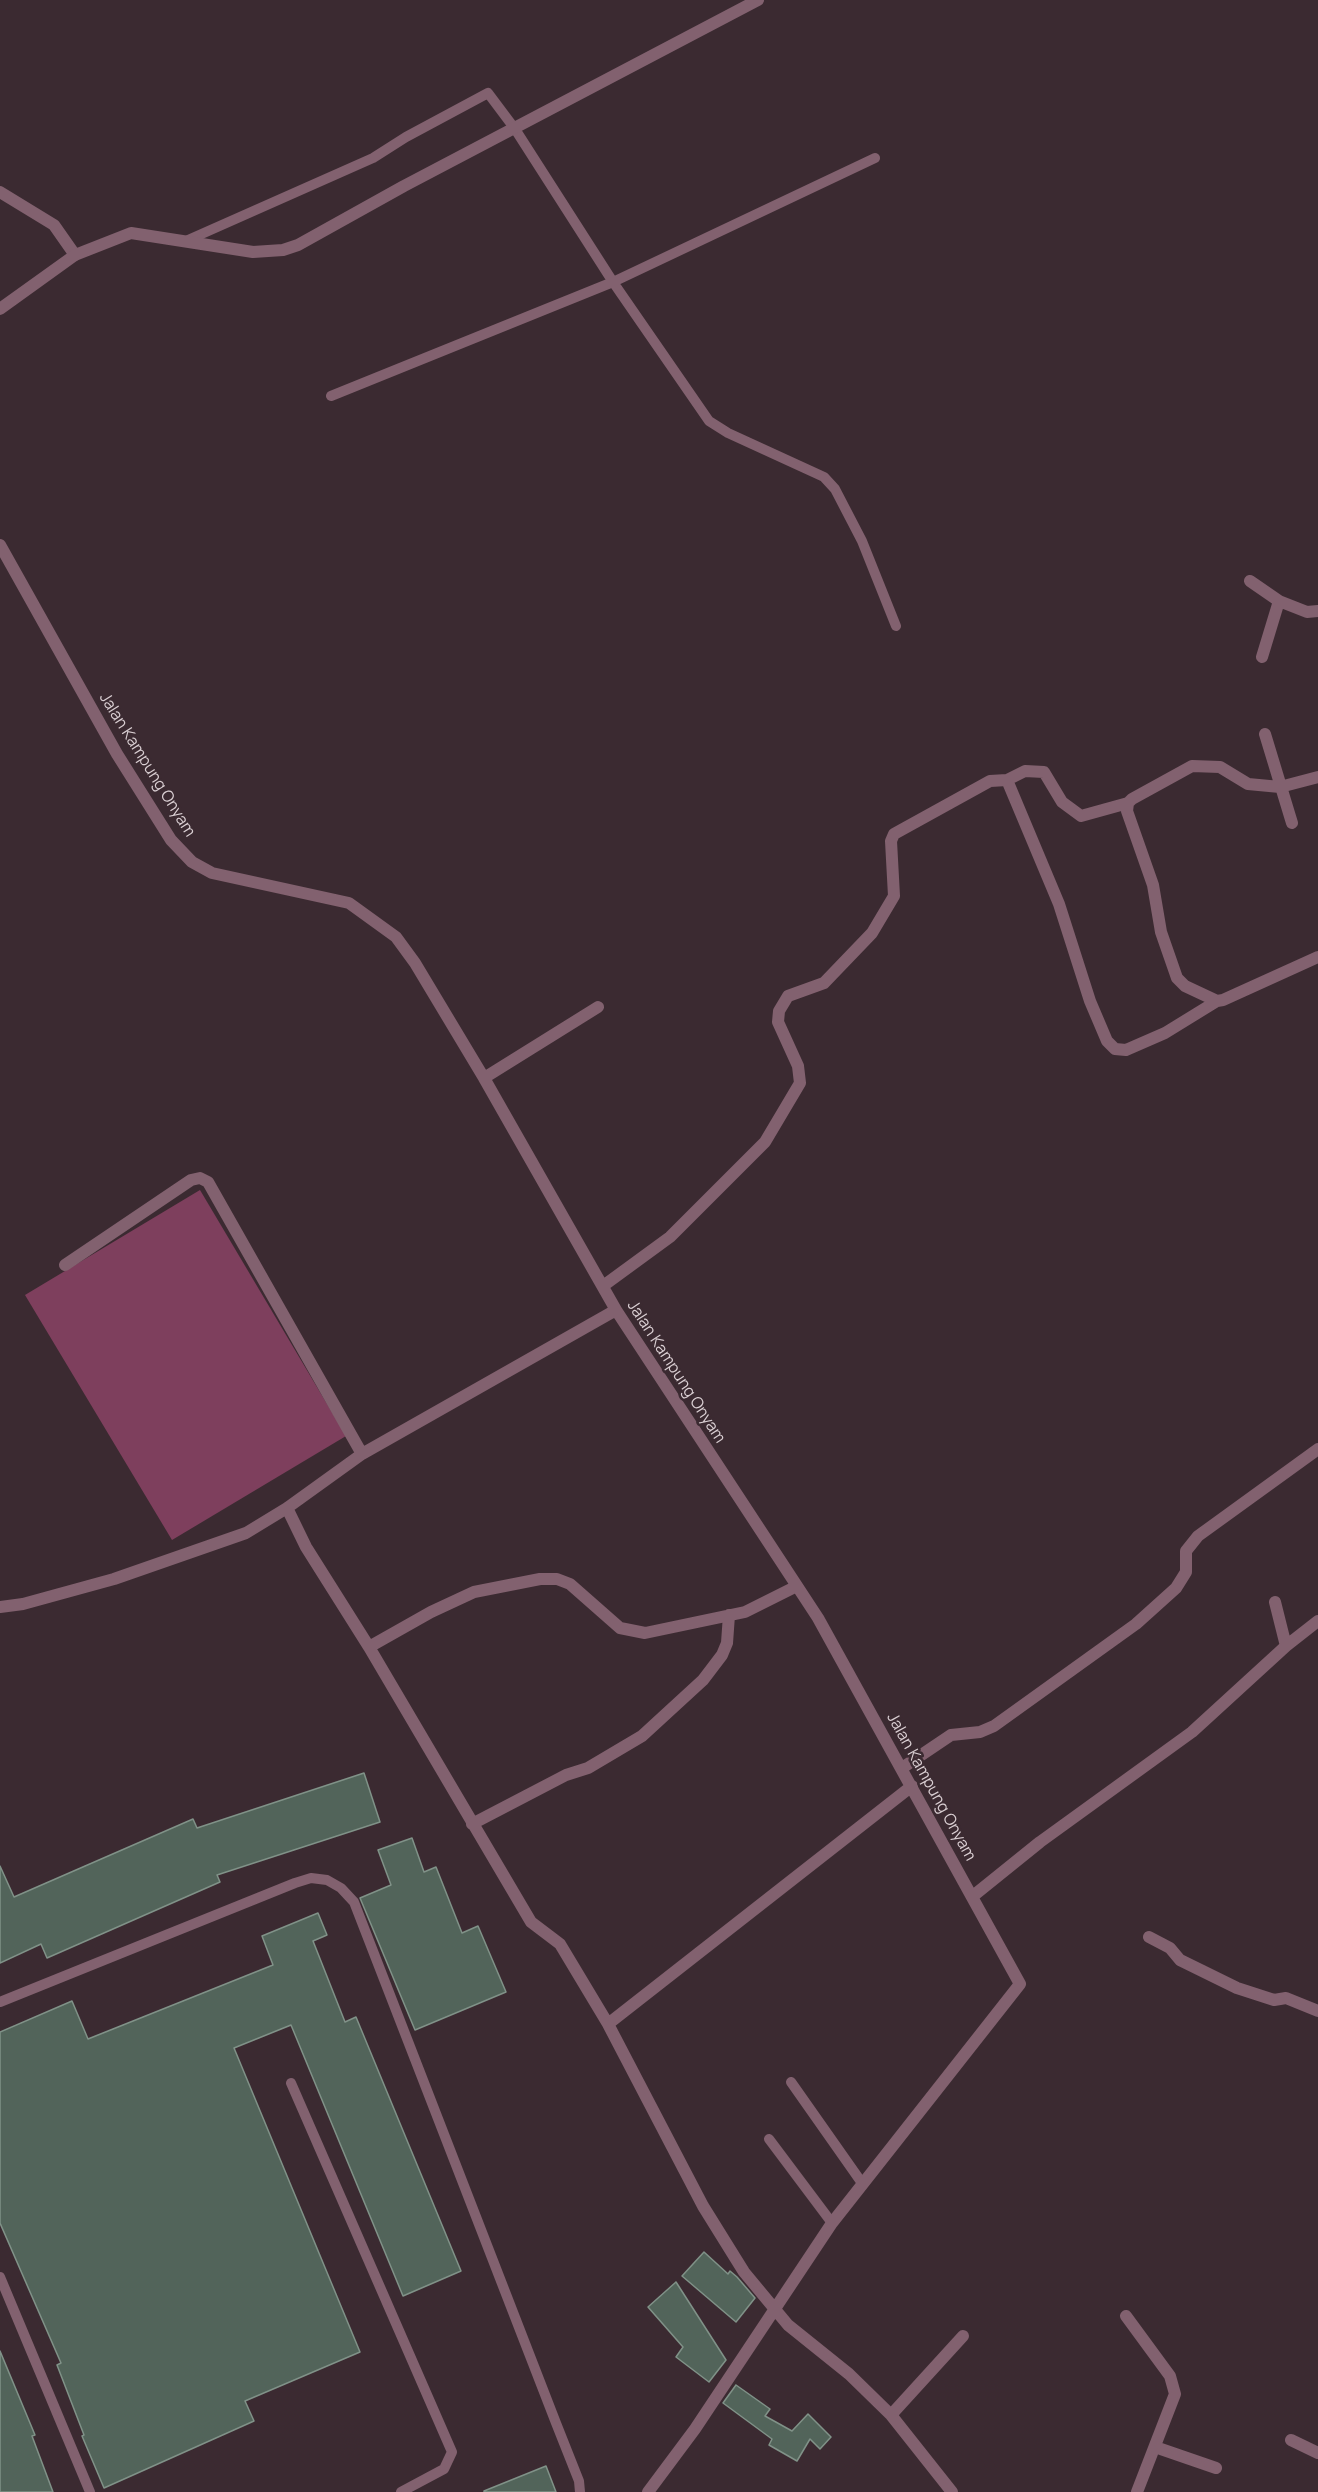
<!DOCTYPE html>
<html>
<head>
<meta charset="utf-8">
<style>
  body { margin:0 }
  canvas { display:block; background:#3b2a31 }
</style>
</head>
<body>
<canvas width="1318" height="2492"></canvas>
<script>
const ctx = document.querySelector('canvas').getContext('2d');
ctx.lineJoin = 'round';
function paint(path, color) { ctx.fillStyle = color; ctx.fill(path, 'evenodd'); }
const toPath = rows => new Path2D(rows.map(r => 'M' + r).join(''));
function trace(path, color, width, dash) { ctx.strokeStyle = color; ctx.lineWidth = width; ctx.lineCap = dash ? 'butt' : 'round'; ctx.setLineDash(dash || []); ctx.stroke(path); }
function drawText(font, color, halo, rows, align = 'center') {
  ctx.font = font + ' Manrope,sans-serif'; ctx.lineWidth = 5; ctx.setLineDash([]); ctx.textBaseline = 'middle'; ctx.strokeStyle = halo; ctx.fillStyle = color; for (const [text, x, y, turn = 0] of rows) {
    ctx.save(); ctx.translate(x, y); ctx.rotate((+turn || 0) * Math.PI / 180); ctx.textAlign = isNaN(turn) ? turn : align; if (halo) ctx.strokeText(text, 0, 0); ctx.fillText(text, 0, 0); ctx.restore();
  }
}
paint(toPath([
  [200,1190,346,1436,172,1540,25,1295]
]), '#7e3f5d');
const building = toPath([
  [364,1773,380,1822,217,1875,220,1882,47,1958,41,1944,0,1963,0,1866,14,1897,193,1819,197,1828,364,1773],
  [412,1838,424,1872,436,1867,462,1933,478,1926,506,1992,415,2030,360,1898,391,1885,378,1850,412,1838],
  [318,1913,327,1935,313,1941,345,2022,356,2017,461,2271,403,2296,291,2025,234,2048,360,2352,245,2401,254,2421,104,2488,82,2436,84,2435,57,2365,61,2363,0,2223,0,2032,72,2001,88,2039,273,1965,262,1936,318,1913],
  [704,2252,728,2274,730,2271,737,2277,755,2298,736,2322,682,2276,704,2252],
  [676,2282,726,2360,709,2382,676,2357,683,2347,648,2307,676,2282],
  [0,2351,35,2435,32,2436,53,2492,0,2492,0,2351],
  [736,2385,770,2409,765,2416,792,2431,808,2414,831,2437,820,2449,810,2439,797,2461,769,2445,772,2439,723,2403,736,2385],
  [546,2466,556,2492,484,2492,484,2491,546,2466]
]);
paint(building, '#52645a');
trace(building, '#809288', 1.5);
trace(toPath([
  [188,240,373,158,406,137,488,93,515,129,613,282,709,421,728,433,824,477,835,489,862,541,896,626],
  [331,396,613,282,875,158],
  [0,2002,295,1883,311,1878,327,1880,341,1888,354,1902,556,2423,579,2481,580,2492],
  [791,2082,862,2183],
  [291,2083,452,2452,444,2469,401,2492],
  [769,2139,832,2223],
  [0,2277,90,2492]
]), '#82616f', 10);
trace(toPath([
  [0,192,54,225,75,255],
  [0,545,117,754,171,840,192,862,212,873,349,903,396,937,415,963,484,1078,616,1310,818,1618,1020,1984,832,2223,695,2429,648,2492],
  [1250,581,1279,601,1307,612,1318,611],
  [1262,657,1279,601],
  [1265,734,1292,823],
  [1318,777,1280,787,1248,784,1220,767,1192,766,1132,799,1128,803,1127,811,1153,885,1161,932,1177,978,1185,986,1217,1001,1223,1000,1318,957],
  [1007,780,1025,771,1044,772,1062,802,1081,816,1128,803],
  [484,1078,598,1007],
  [65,1265,191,1180,200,1178,208,1182,362,1454],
  [603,1286,670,1237,765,1142,800,1083,798,1066,778,1022,779,1011,788,996,824,983,872,933,894,896,891,841,894,834,990,781,1007,780,1059,904,1090,1001,1107,1041,1115,1049,1126,1050,1165,1033,1217,1001],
  [287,1508,306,1547,369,1647,431,1612,474,1592,540,1579,557,1579,570,1584,620,1628,645,1633,745,1612,797,1586],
  [1275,1602,1286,1646],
  [0,1607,23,1604,114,1579,246,1533,287,1508,362,1454,616,1310],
  [369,1647,531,1922,560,1944,608,2024,703,2206,744,2272,788,2325,849,2374,891,2415,952,2492],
  [902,1768,951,1735,980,1732,994,1726,1136,1624,1176,1588,1186,1572,1186,1551,1198,1536,1318,1449],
  [472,1824,566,1775,588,1768,642,1736,703,1680,722,1655,727,1643,729,1615],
  [973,1896,1040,1842,1192,1732,1286,1646,1318,1621],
  [1149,1937,1170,1948,1180,1960,1237,1988,1274,2000,1286,1998,1318,2011],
  [608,2024,912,1786],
  [1126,2316,1170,2376,1175,2394,1137,2492],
  [891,2415,963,2336],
  [1291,2440,1318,2453],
  [1155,2447,1216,2468]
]), '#82616f', 12);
trace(toPath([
  [0,309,75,255,131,233,253,252,283,250,298,245,404,186,758,0]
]), '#82616f', 12);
drawText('16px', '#dacfd3', '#3b2a31', [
  ["Jalan Kampung Onyam",147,765,58],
  ["Jalan Kampung Onyam",676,1372,57],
  ["Jalan Kampung Onyam",931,1787,61]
]);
</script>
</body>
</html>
